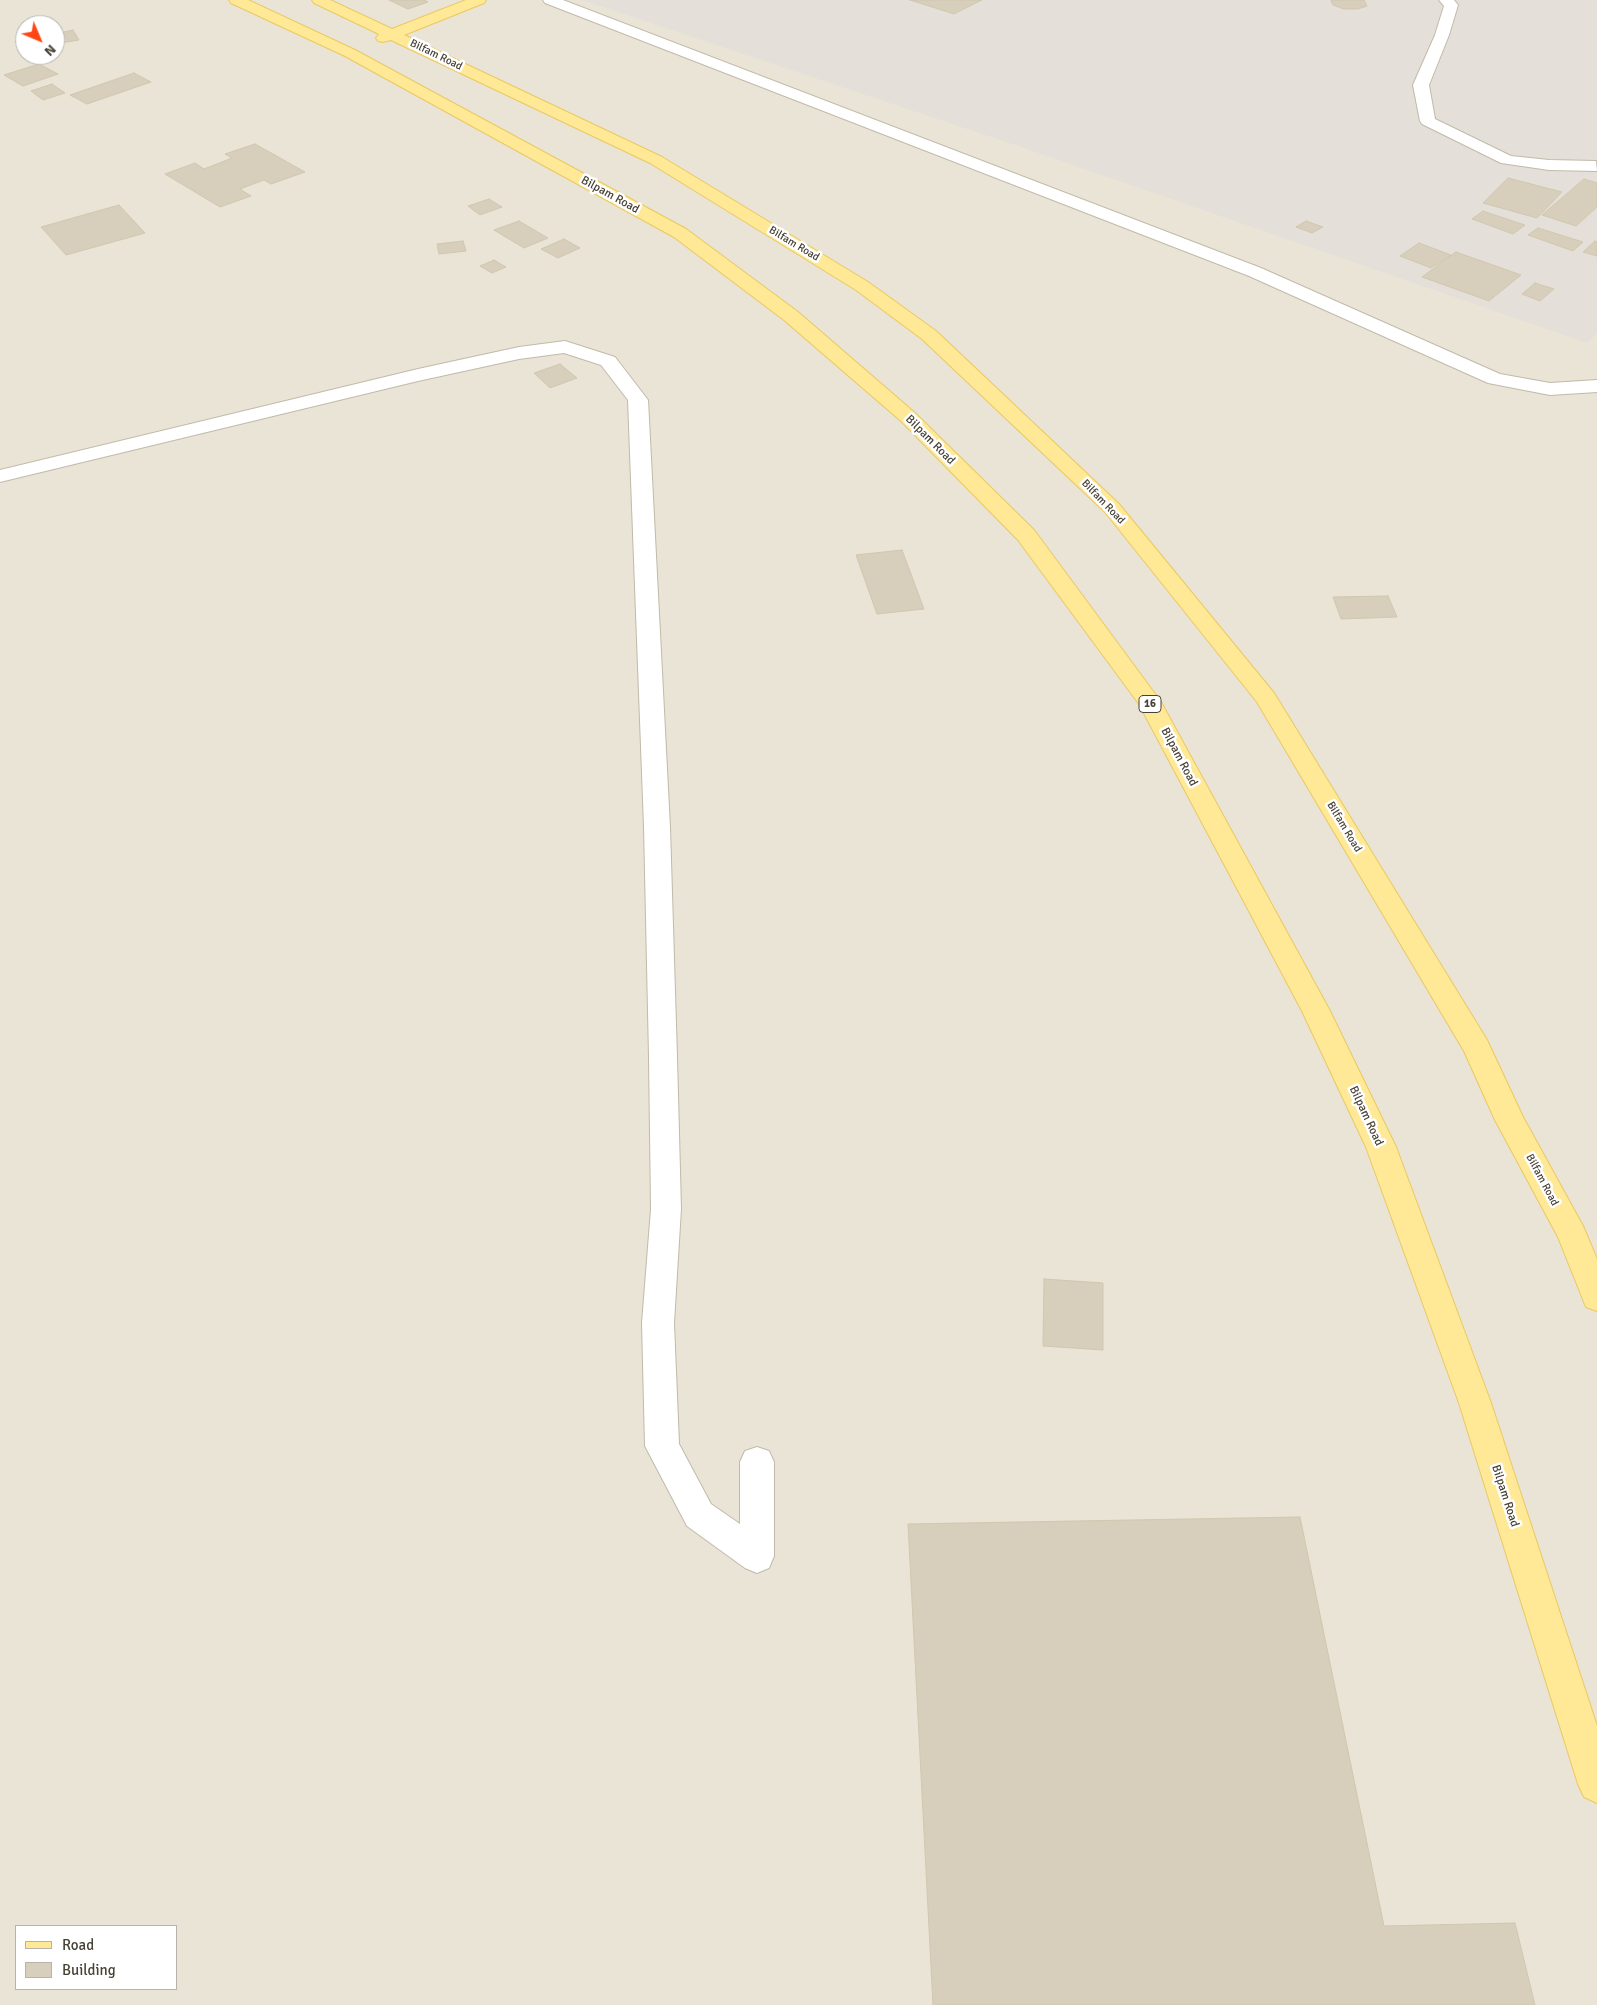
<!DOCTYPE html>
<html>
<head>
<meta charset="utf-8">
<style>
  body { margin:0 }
  #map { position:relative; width:1597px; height:2005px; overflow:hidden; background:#f5f1e8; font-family:Signika,sans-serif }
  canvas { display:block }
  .legend { position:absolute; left:15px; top:1925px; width:162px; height:65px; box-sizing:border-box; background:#fff; border:1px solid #b6b3af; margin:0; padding:6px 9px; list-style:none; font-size:15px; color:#484236 }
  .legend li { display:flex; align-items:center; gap:10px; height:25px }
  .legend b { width:25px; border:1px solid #b6b3af }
  .north { position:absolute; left:15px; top:15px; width:50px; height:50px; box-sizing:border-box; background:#fff; border:1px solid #b6b3af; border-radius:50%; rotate:135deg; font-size:14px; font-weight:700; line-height:20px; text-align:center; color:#484236 }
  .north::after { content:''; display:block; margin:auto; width:18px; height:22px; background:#ff4614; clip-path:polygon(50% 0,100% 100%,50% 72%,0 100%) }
</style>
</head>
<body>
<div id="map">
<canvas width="1597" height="2005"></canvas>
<ul class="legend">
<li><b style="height:6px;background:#ffe896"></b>Road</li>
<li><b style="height:14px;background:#d7cebc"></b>Building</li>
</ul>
<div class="north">N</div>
</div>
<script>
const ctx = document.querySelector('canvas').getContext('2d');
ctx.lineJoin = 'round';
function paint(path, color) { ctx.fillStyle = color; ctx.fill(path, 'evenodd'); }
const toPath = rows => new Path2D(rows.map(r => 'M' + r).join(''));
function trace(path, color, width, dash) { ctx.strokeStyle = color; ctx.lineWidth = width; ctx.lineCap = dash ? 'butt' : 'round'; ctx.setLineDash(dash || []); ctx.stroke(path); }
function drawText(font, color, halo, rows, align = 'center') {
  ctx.font = font + ' Signika,sans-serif'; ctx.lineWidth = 5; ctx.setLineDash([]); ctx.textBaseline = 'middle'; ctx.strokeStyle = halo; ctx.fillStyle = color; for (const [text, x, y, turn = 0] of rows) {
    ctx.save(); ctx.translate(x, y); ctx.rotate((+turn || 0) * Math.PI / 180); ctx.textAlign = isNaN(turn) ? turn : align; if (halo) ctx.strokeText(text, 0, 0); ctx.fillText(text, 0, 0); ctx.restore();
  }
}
paint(toPath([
  [0,0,1597,0,1597,2005,0,2005],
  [25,25,55,25,55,55,25,55],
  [16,1926,176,1926,176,1989,16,1989]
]), '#e9e4d5');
paint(toPath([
  [582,0,1597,0,1597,333,1587,343,1018,146]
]), '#e4e0d9');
const building = toPath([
  [389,0,424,0,428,2,408,9,389,0],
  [910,0,982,0,954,14,910,0],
  [1331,0,1364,0,1367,6,1358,9,1344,9,1333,5,1331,0],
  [73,30,79,40,55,44,55,34,73,30],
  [25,39,25,50,21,50,15,41,25,39],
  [39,64,58,74,23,86,4,75,39,64],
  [134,73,151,82,87,104,70,95,134,73],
  [52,84,65,93,43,100,31,91,52,84],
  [255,144,305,172,271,184,264,180,240,189,251,196,220,207,165,174,195,163,204,169,232,158,225,154,255,144],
  [1508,178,1562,192,1537,218,1483,203,1508,178],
  [1584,179,1597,183,1597,207,1576,226,1542,215,1584,179],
  [489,199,502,207,480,215,468,206,489,199],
  [119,205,145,233,66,255,41,227,119,205],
  [1483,211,1525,225,1513,234,1472,219,1483,211],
  [519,221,548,238,524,248,494,230,519,221],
  [1306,221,1323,227,1312,233,1296,227,1306,221],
  [1538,228,1583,242,1573,251,1528,235,1538,228],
  [564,239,580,248,558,258,541,249,564,239],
  [463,241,466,251,439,254,437,244,463,241],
  [1595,241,1597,242,1597,256,1583,252,1595,241],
  [1419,243,1451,255,1431,268,1400,256,1419,243],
  [1456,252,1521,275,1489,301,1422,277,1456,252],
  [494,260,506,267,492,273,480,266,494,260],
  [1535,283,1554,289,1540,301,1522,294,1535,283],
  [560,364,577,378,550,388,534,373,560,364],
  [902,550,924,609,877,614,856,555,902,550],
  [1388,596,1397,617,1341,619,1333,597,1388,596],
  [1044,1279,1103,1283,1103,1350,1043,1346,1044,1279],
  [1300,1517,1384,1926,1515,1923,1535,2005,933,2005,908,1524,1300,1517]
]);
paint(building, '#d7cebc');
trace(building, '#d2c7af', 1);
const minor = toPath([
  [543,0,563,0,1261,268,1500,374,1550,383,1597,380,1597,392,1550,395,1488,383,1249,276,545,3,543,0],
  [1439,0,1454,0,1458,5,1449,35,1429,85,1435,119,1511,156,1549,160,1596,161,1597,171,1549,170,1501,163,1422,124,1420,121,1413,85,1435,35,1444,6,1439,0],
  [565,341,615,357,648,400,670,827,677,1057,681,1209,674,1323,679,1444,711,1504,740,1524,740,1462,745,1451,757,1447,769,1451,774,1462,774,1556,769,1568,757,1573,745,1568,687,1526,645,1446,642,1323,651,1209,649,1057,644,827,628,400,601,365,564,353,519,359,418,381,0,482,0,470,418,369,519,347,565,341]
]);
const major = toPath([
  [229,0,248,0,355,50,686,229,798,312,915,413,1034,530,1161,702,1330,1011,1396,1147,1491,1403,1597,1726,1597,1803,1584,1797,1578,1784,1459,1403,1366,1147,1302,1011,1139,704,1018,540,901,421,784,320,674,237,345,56,231,3,229,0],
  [312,0,330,0,392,29,466,0,486,0,484,3,404,35,662,157,868,282,936,331,1119,504,1274,693,1487,1040,1523,1117,1583,1226,1597,1259,1597,1311,1586,1307,1558,1237,1495,1120,1464,1051,1257,702,1105,512,922,339,856,290,650,163,391,40,383,42,378,41,376,38,379,34,314,3,312,0]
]);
trace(minor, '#c1baa9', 2);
trace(major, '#eac960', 2);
paint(minor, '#fff');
paint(major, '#ffe896');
drawText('11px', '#484236', '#fff', [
  ["Bilfam Road",436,55,26],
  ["Bilfam Road",794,244,31],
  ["Bilfam Road",1103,502,46],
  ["Bilfam Road",1344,827,59],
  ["Bilfam Road",1542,1180,62]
]);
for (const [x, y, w] of [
  [1150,704,22]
]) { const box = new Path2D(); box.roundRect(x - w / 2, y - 8.5, w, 17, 4); ctx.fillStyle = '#fff'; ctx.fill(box); trace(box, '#484236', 1); }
drawText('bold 11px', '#484236', null, [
  ["16",1150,704]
]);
drawText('12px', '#484236', '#fff', [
  ["Bilpam Road",610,195,29],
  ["Bilpam Road",930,440,45],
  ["Bilpam Road",1179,757,62],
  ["Bilpam Road",1366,1116,65],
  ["Bilpam Road",1505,1496,72]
]);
</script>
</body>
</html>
